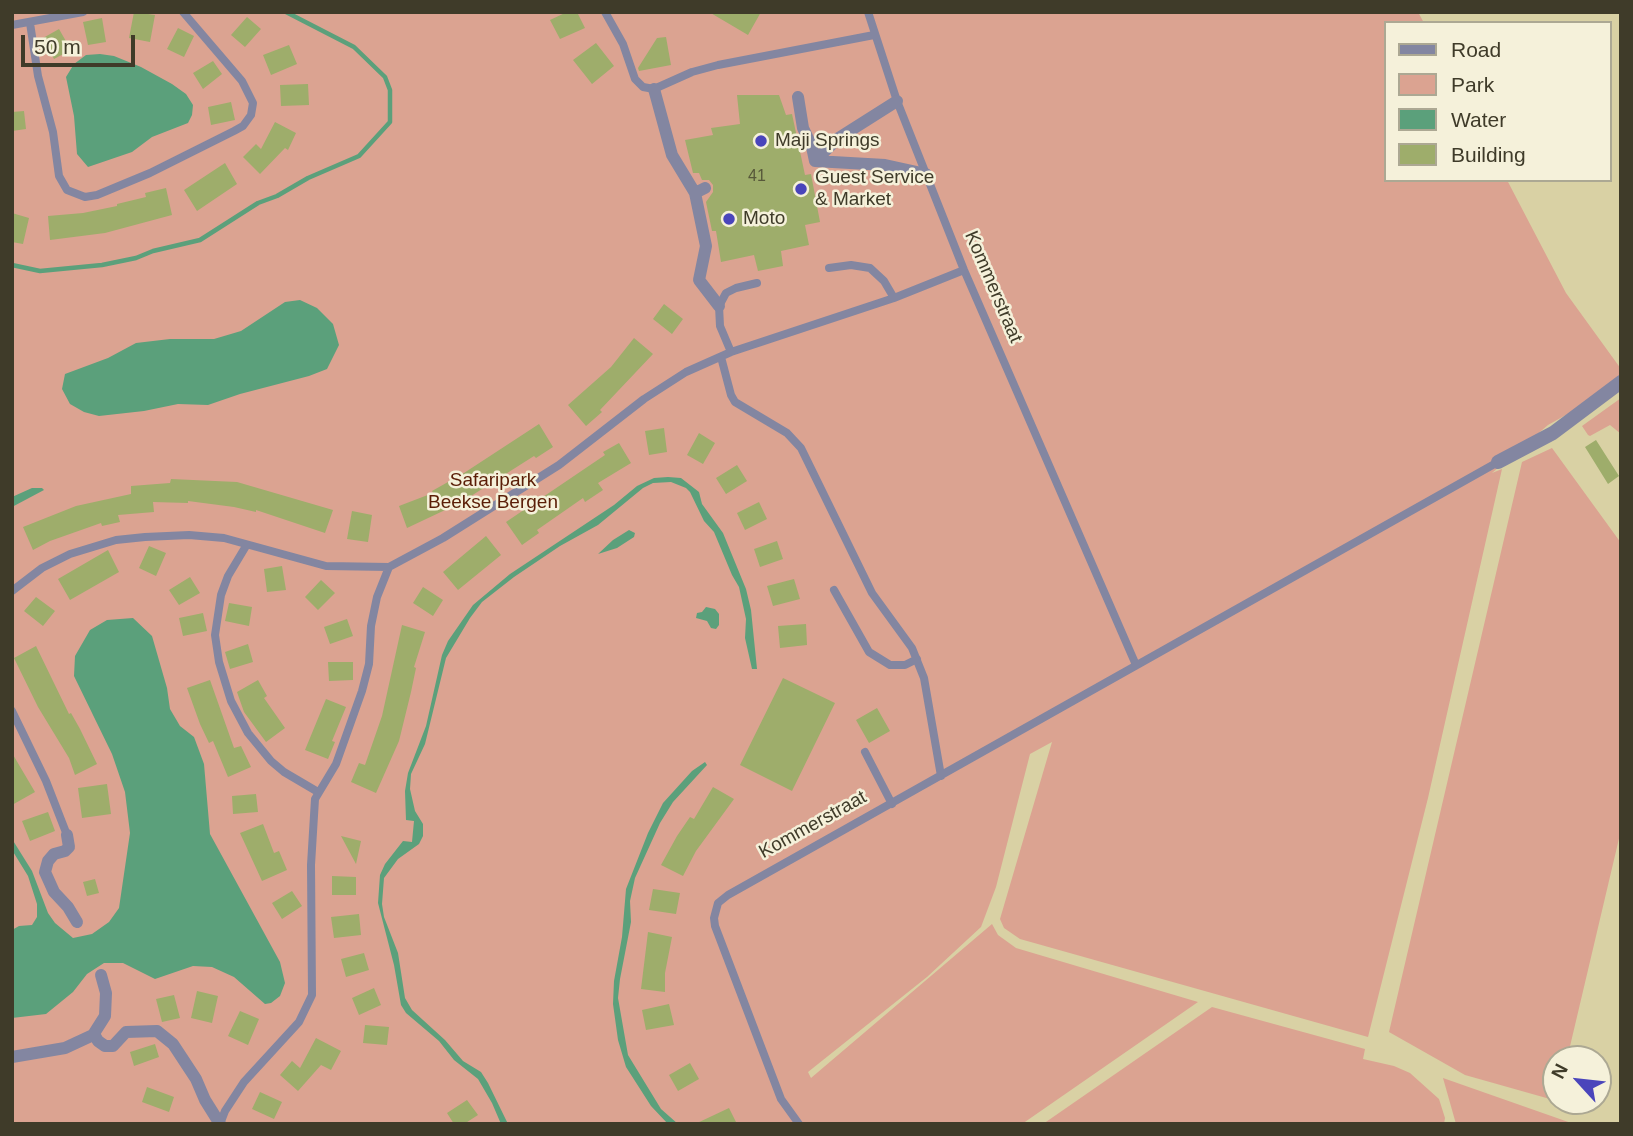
<!DOCTYPE html>
<html>
<head>
<meta charset="utf-8">
<style>
  body { margin:0 }
  #map { position:relative; width:1633px; height:1136px; overflow:hidden; background:#d9d1a4; font-family:Arial,sans-serif }
  canvas { display:block }
  .frame { position:absolute; inset:0; border:14px solid #3f3b29; pointer-events:none }
  .legend { position:absolute; left:1384px; top:21px; width:228px; height:161px; box-sizing:border-box; background:#f5f1da; border:2px solid #aca893; margin:0; padding:9px 12px; list-style:none; font-size:21px; color:#3f3b29 }
  .legend li { display:flex; align-items:center; gap:14px; height:35px }
  .legend b { width:35px; border:2px solid #aca893 }
  .north { position:absolute; left:1542px; top:1045px; width:70px; height:70px; box-sizing:border-box; background:#f5f1da; border:2px solid #aca893; border-radius:50%; rotate:297deg; font-size:19px; font-weight:700; line-height:28px; text-align:center; color:#3f3b29 }
  .north::after { content:''; display:block; margin:auto; width:24px; height:32px; background:#4a45bb; clip-path:polygon(50% 0,100% 100%,50% 72%,0 100%) }
  .scale { position:absolute; left:21px; top:35px; width:114px; height:32px; box-sizing:border-box; border:4px solid #3f3b29; border-top:0; padding-left:9px; font-size:21px; line-height:24px; white-space:nowrap; color:#3f3b29; -webkit-text-stroke:5px #f5f1da; paint-order:stroke }
</style>
</head>
<body>
<div id="map">
<canvas width="1633" height="1136"></canvas>
<div class="frame"></div>
<ul class="legend">
<li><b style="height:9px;background:#8386a1"></b>Road</li>
<li><b style="height:19px;background:#dba391"></b>Park</li>
<li><b style="height:19px;background:#5ba07b"></b>Water</li>
<li><b style="height:19px;background:#9ead6b"></b>Building</li>
</ul>
<div class="north">N</div>
<div class="scale">50 m</div>
</div>
<script>
const ctx = document.querySelector('canvas').getContext('2d');
ctx.lineJoin = 'round';
function paint(path, color) { ctx.fillStyle = color; ctx.fill(path, 'evenodd'); }
const toPath = rows => new Path2D(rows.map(r => 'M' + r).join(''));
function trace(path, color, width, dash) { ctx.strokeStyle = color; ctx.lineWidth = width; ctx.lineCap = dash ? 'butt' : 'round'; ctx.setLineDash(dash || []); ctx.stroke(path); }
function drawText(font, color, halo, rows, align = 'center') {
  ctx.font = font + ' Arial,sans-serif'; ctx.lineWidth = 5; ctx.setLineDash([]); ctx.textBaseline = 'middle'; ctx.strokeStyle = halo; ctx.fillStyle = color; for (const [text, x, y, turn = 0] of rows) {
    ctx.save(); ctx.translate(x, y); ctx.rotate((+turn || 0) * Math.PI / 180); ctx.textAlign = isNaN(turn) ? turn : align; if (halo) ctx.strokeText(text, 0, 0); ctx.fillText(text, 0, 0); ctx.restore();
  }
}
paint(toPath([
  [12,12,1418,12,1424,23,1386,23,1386,180,1507,180,1566,293,1621,369,1621,375,1573,411,1548,425,1492,473,1502,469,1428,798,1368,1037,1020,939,1004,928,1000,919,1052,742,1030,754,996,887,981,927,927,977,808,1072,811,1078,992,924,998,935,1016,948,1198,1002,1022,1124,12,1124],
  [1621,398,1621,434,1610,425,1590,436,1588,435,1582,426],
  [1552,448,1621,543,1621,830,1567,1059,1556,1059,1557,1101,1465,1075,1389,1032,1522,462],
  [1212,1007,1365,1049,1363,1059,1394,1066,1410,1073,1439,1099,1445,1118,1444,1124,1043,1124],
  [1443,1078,1574,1124,1456,1124]
]), '#dba391');
paint(toPath([
  [100,54,114,56,141,67,172,84,186,94,193,105,192,115,188,123,152,137,132,152,88,167,77,154,74,116,66,77,74,64,86,55],
  [300,300,317,308,333,324,339,345,327,369,309,376,240,394,208,405,178,404,144,411,99,416,84,412,70,404,62,389,65,374,108,358,136,343,170,339,214,339,241,331,285,302],
  [668,477,681,478,699,492,702,504,723,533,746,589,751,610,757,669,752,669,745,638,746,619,739,587,732,575,714,532,704,521,690,492,686,488,671,482,653,483,643,488,598,525,560,546,514,577,482,602,470,618,446,658,425,744,411,774,410,789,415,811,423,824,423,836,419,844,398,859,384,878,382,904,384,917,398,953,405,998,412,1010,445,1040,463,1061,481,1072,488,1083,508,1124,501,1124,492,1103,478,1079,454,1060,439,1041,406,1013,401,1005,394,965,378,903,380,875,385,864,403,841,412,842,414,821,406,820,405,791,408,773,426,726,442,655,448,641,473,605,510,574,614,505,637,486,654,478],
  [32,488,42,488,44,490,12,507,12,497],
  [629,530,635,533,634,537,617,548,598,554,613,540],
  [706,607,715,609,719,614,719,625,716,629,711,628,707,621,696,618,697,613,702,612],
  [133,618,152,636,167,688,170,709,180,726,194,737,204,764,210,834,280,962,285,983,280,996,271,1003,265,1004,234,977,212,967,193,966,155,979,123,963,104,963,87,974,73,992,46,1014,12,1018,12,930,19,926,32,925,37,917,37,904,28,876,12,850,12,839,32,871,48,913,55,923,73,938,92,934,109,922,119,908,130,833,125,792,112,754,74,676,75,656,90,630,107,620],
  [705,762,707,765,673,802,660,823,635,878,630,901,631,922,620,979,618,998,628,1055,661,1109,678,1124,668,1124,651,1106,626,1067,618,1040,613,1004,614,981,622,937,626,889,648,833,663,803,692,771]
]), '#5ba07b');
trace(toPath([
  [12,265,40,271,102,265,136,258,153,251,200,240,258,203,277,196,308,178,359,156,390,122,390,90,385,77,354,47,286,12]
]), '#5ba07b', 4.5);
paint(toPath([
  [134,12,155,15,150,42,129,38],
  [567,12,577,12,585,28,560,39,550,20],
  [709,12,761,12,748,35],
  [247,17,261,29,245,47,231,35],
  [102,18,106,42,88,45,83,22],
  [178,28,194,36,184,57,167,49],
  [59,29,71,50,54,59,43,38],
  [666,37,671,65,639,71,638,68,657,38],
  [596,43,614,66,592,84,573,60],
  [289,45,297,64,271,75,263,55],
  [213,61,222,74,203,89,193,73],
  [308,84,309,105,281,106,280,85],
  [737,95,779,95,786,115,792,114,805,175,811,174,820,222,805,225,809,245,781,251,783,266,758,271,754,255,721,262,716,231,712,231,706,202,713,192,713,185,709,180,702,180,699,173,693,173,685,140,713,135,711,128,740,124],
  [231,102,235,120,211,125,208,107],
  [24,111,26,129,12,131,12,112],
  [275,122,296,133,288,150,285,148,260,174,243,157,256,144,261,149],
  [225,163,237,184,197,211,184,190],
  [166,188,172,215,105,233,50,240,48,216,83,213,117,206,117,204,146,197,145,193],
  [12,213,29,218,23,244,12,242],
  [664,304,683,319,672,334,653,319],
  [634,338,653,354,600,410,602,412,586,426,568,405,611,367],
  [539,424,553,447,536,458,534,456,460,503,407,528,399,506,433,493,432,491,464,473],
  [664,428,667,452,649,455,645,431],
  [699,433,715,443,703,464,687,455],
  [1596,440,1619,476,1608,484,1585,447],
  [619,443,631,463,598,483,603,490,585,502,583,498,537,530,539,533,522,545,506,522,605,455,603,452],
  [737,465,747,481,726,494,716,478],
  [171,479,237,482,333,510,325,533,256,510,256,512,234,507,188,501,188,503,153,502,154,512,118,515,120,522,102,526,101,523,50,541,33,550,23,527,76,506,131,494,131,486,170,483],
  [759,502,767,519,745,530,737,513],
  [352,511,372,515,368,542,347,539],
  [486,536,501,555,458,590,443,572],
  [777,541,783,559,760,567,754,549],
  [149,546,166,553,156,576,139,568],
  [108,550,119,572,70,600,58,579],
  [282,566,286,590,267,592,264,569],
  [190,577,200,593,179,605,169,590],
  [794,579,800,599,773,606,767,586],
  [321,580,335,593,318,610,305,597],
  [423,587,443,600,433,616,413,603],
  [36,597,55,611,43,626,24,611],
  [229,603,252,607,249,626,225,621],
  [203,613,207,631,183,636,179,618],
  [347,619,353,636,330,644,324,627],
  [806,624,807,645,780,648,778,626],
  [402,625,425,632,414,667,416,668,411,692,399,741,376,793,351,782,359,763,365,765,382,716],
  [248,644,253,662,230,669,225,652],
  [36,646,69,714,71,713,80,729,97,764,75,775,69,758,38,707,14,658],
  [328,662,353,662,353,680,329,681],
  [783,678,835,703,792,791,740,765],
  [210,680,234,748,241,746,251,767,228,777,213,741,209,743,200,724,187,688],
  [258,680,267,696,264,698,285,728,266,742,244,712,237,692],
  [326,699,346,707,332,741,335,742,328,759,305,750],
  [877,708,890,731,869,743,856,720],
  [12,753,35,792,12,805],
  [107,784,111,814,82,818,78,788],
  [713,787,734,799,696,851,683,876,661,865,677,836,690,817,694,819],
  [256,794,258,812,233,814,232,796],
  [48,812,55,831,30,841,22,821],
  [263,824,274,853,279,851,287,870,262,881,240,833],
  [341,836,361,841,356,864],
  [332,876,356,877,356,895,332,895],
  [95,879,99,893,87,896,83,882],
  [653,889,680,893,676,914,649,910],
  [292,891,302,906,282,919,272,903],
  [359,914,361,935,334,938,331,917],
  [648,932,672,937,665,973,665,992,641,989],
  [364,953,369,970,346,977,341,959],
  [374,988,381,1005,359,1015,352,998],
  [197,991,218,996,212,1023,191,1018],
  [174,995,180,1018,162,1022,156,999],
  [669,1004,674,1025,646,1030,642,1010],
  [240,1011,259,1019,248,1045,228,1036],
  [365,1025,389,1027,387,1045,363,1043],
  [316,1038,341,1051,331,1070,321,1065,298,1091,280,1075,292,1061,300,1068],
  [155,1044,159,1057,134,1066,130,1052],
  [690,1063,699,1079,678,1091,669,1075],
  [147,1087,174,1097,169,1112,142,1102],
  [260,1092,282,1102,274,1119,252,1109],
  [467,1100,478,1115,464,1124,454,1124,447,1113],
  [729,1108,737,1124,695,1124]
]), '#9ead6b');
trace(toPath([
  [605,12,623,44,635,79,643,87,654,89,692,72,718,65,874,35],
  [868,12,897,101,964,270,1136,665],
  [30,23,38,76,53,132,59,176,67,190,85,197,97,195,150,173,234,131,243,126,251,115,253,103,242,81,183,12],
  [12,25,83,12],
  [829,268,851,265,870,268,884,281,894,298],
  [731,352,720,326,719,306,726,293,736,288,757,283],
  [721,357,731,395,735,402,787,433,801,448,872,593,912,648,924,678,941,776],
  [246,546,228,576,221,595,215,635,219,662,231,701,248,733,271,761,284,772,318,792],
  [389,567,443,538,559,465,644,399,686,372,731,352,894,298,964,270],
  [834,590,869,652,890,665,905,665,917,659],
  [12,591,42,568,70,554,116,540,145,537,189,535,224,538,326,566,389,567,377,597,371,626,369,664,362,691,336,764,315,799,311,865,312,995,299,1022,244,1082,225,1111,220,1124],
  [12,711,46,781,67,835],
  [865,752,892,804],
  [799,1124,781,1099,715,926,714,918,718,903,728,895,1498,462]
]), '#8386a1', 8);
trace(toPath([
  [654,89,672,155,695,193],
  [798,97,803,128,812,147,815,161],
  [815,161,885,165,926,174],
  [815,161,837,139,897,101],
  [705,188,695,193,706,246,699,280,719,306],
  [67,835,69,847,65,851,54,854,48,861,45,872,54,892,68,907,77,922],
  [94,1034,98,1041,105,1046,113,1046,126,1032,157,1031,173,1044,196,1079,205,1100,220,1124],
  [12,1057,65,1048,93,1035,105,1016,106,993,101,975]
]), '#8386a1', 12);
trace(toPath([
  [1498,462,1553,433,1621,382]
]), '#8386a1', 14);
for (const [x, y, r, color] of [
  [761,141,7,"#4a45bb"],
  [801,189,7,"#4a45bb"],
  [729,219,7,"#4a45bb"]
]) { const dot = new Path2D(); dot.arc(x, y, r, 0, 2 * Math.PI); ctx.fillStyle = color; ctx.fill(dot); trace(dot, '#f5f1da', 2.5); }
drawText('16px', '#57583a', null, [
  ["41",757,177]
]);
drawText('19px', '#3f3b29', '#f5f1da', [
  ["Maji Springs",775,141],
  ["Guest Service",815,178],
  ["& Market",815,200],
  ["Moto",743,219]
], 'left');
drawText('19px', '#3f3b29', '#f5f1da', [
  ["Kommerstraat",993,287,67],
  ["Kommerstraat",813,825,-29]
]);
drawText('19px', '#5a1d06', '#f5f1da', [
  ["Safaripark",493,481],
  ["Beekse Bergen",493,503]
]);
</script>
</body>
</html>
